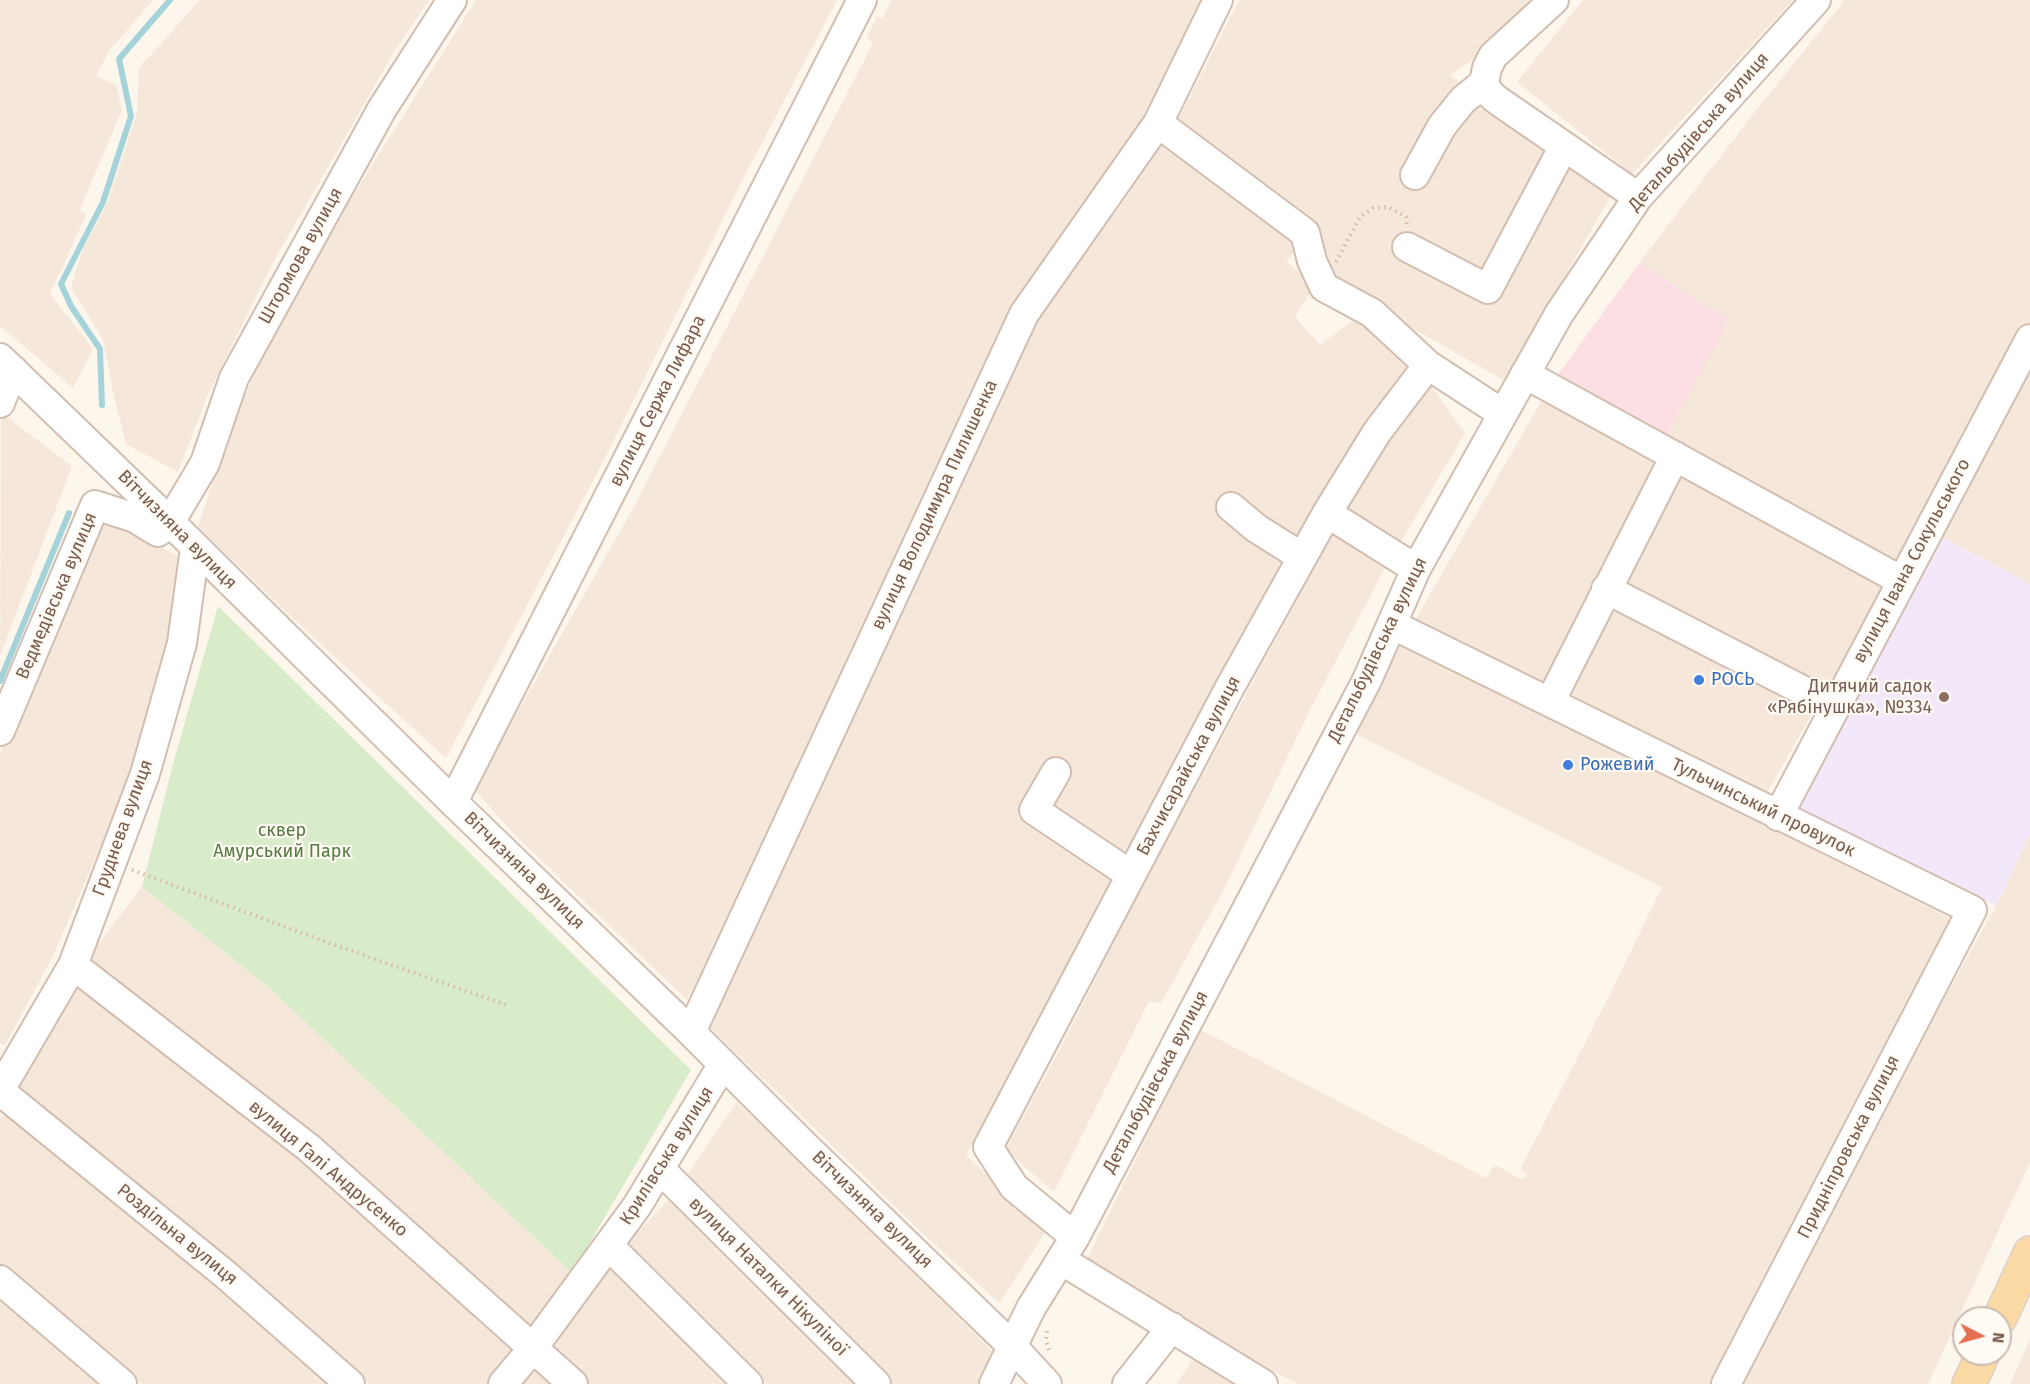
<!DOCTYPE html>
<html>
<head>
<meta charset="utf-8">
<style>
  body { margin:0 }
  #map { position:relative; width:2030px; height:1384px; overflow:hidden; background:#fdf6ec; font-family:"Fira Sans",sans-serif }
  canvas { display:block }
  .north { position:absolute; left:1952px; top:1306px; width:60px; height:60px; box-sizing:border-box; background:#fffaf3; border:2px solid #cabbb1; border-radius:50%; rotate:96deg; font-size:16px; font-weight:700; line-height:24px; text-align:center; color:#7a5c4d }
  .north::after { content:''; display:block; margin:auto; width:21px; height:27px; background:#e76f51; clip-path:polygon(50% 0,100% 100%,50% 72%,0 100%) }
</style>
</head>
<body>
<div id="map">
<canvas width="2030" height="1384"></canvas>
<div class="north">N</div>
</div>
<script>
const ctx = document.querySelector('canvas').getContext('2d');
ctx.lineJoin = 'round';
function paint(path, color) { ctx.fillStyle = color; ctx.fill(path, 'evenodd'); }
const toPath = rows => new Path2D(rows.map(r => 'M' + r).join(''));
function trace(path, color, width, dash) { ctx.strokeStyle = color; ctx.lineWidth = width; ctx.lineCap = dash ? 'butt' : 'round'; ctx.setLineDash(dash || []); ctx.stroke(path); }
function drawText(font, color, halo, rows, align = 'center') {
  ctx.font = font + ' "Fira Sans",sans-serif'; ctx.lineWidth = 4.5; ctx.setLineDash([]); ctx.textBaseline = 'middle'; ctx.strokeStyle = halo; ctx.fillStyle = color; for (const [text, x, y, turn = 0] of rows) {
    ctx.save(); ctx.translate(x, y); ctx.rotate((+turn || 0) * Math.PI / 180); ctx.textAlign = isNaN(turn) ? turn : align; if (halo) ctx.strokeText(text, 0, 0); ctx.fillText(text, 0, 0); ctx.restore();
  }
}
paint(toPath([
  [0,0,153,0,109,51,96,76,116,85,122,110,80,209,86,215,50,294,93,349,73,388,0,326],
  [200,0,429,0,394,52,271,266,208,394,178,472,126,444,113,392,103,339,71,288,82,251,108,201,137,113,139,68],
  [476,0,837,0,741,183,604,460,446,758,316,640,198,527,230,428,294,290,322,248,316,243,326,236,359,186],
  [892,0,1204,0,1126,150,1015,305,730,917,687,1000,517,837,474,789,635,505,873,43,867,38,877,16,882,19],
  [1239,0,1538,0,1488,49,1450,75,1610,197,1505,381,1330,281,1317,229,1173,130],
  [1583,0,1793,0,1632,174,1517,82],
  [1845,0,2030,0,2030,323,1907,547,1763,800,1414,622,1552,383,1729,319,1639,263,1754,113],
  [1167,138,1304,241,1286,261,1314,286,1295,317,1320,345,1362,314,1416,367,1298,542,1250,518,1235,493,1219,508,1289,556,1123,866,1026,812,1118,874,1021,1062,966,1155,1046,1231,999,1303,917,1228,711,1028,751,925,824,772,879,662,1033,323,1118,209],
  [2030,367,2030,584,1940,536],
  [1428,382,1465,433,1396,550,1345,515,1386,438],
  [1,416,8,418,72,466,0,656],
  [106,515,184,560,174,640,121,799,53,956,5,1045,0,1043,0,754,37,661],
  [1335,530,1388,562,1311,708,1224,889,1161,1003,1149,1001,1054,1192,1005,1150,1061,1047,1144,883],
  [1393,640,1954,920,1712,1384,1298,1384,1275,1372,1087,1259,1199,1029,1486,1178,1495,1165,1523,1180,1527,1174,1520,1170,1611,992,1662,887,1352,732],
  [2030,833,2030,1162,1928,1384,1743,1384,1793,1288,1835,1193,1996,906],
  [142,887,268,987,572,1273,527,1331,84,963],
  [78,979,255,1117,516,1350,487,1384,369,1384,192,1231,18,1090],
  [737,1102,800,1161,995,1354,978,1384,890,1384,683,1181],
  [5,1112,266,1319,332,1384,142,1384,0,1269,0,1119],
  [673,1195,867,1384,767,1384,625,1246],
  [613,1262,735,1384,590,1384,549,1346],
  [0,1292,108,1384,0,1384],
  [2030,1339,2030,1384,2010,1384],
  [1198,1352,1248,1384,1176,1384],
  [536,1366,556,1384,521,1384]
]), '#f5e8da');
paint(toPath([
  [1940,536,2030,584,2030,833,1996,906,1799,809]
]), '#f3e8fa');
paint(toPath([
  [1639,263,1729,319,1663,441,1552,383]
]), '#fbdfe3');
paint(toPath([
  [218,606,691,1070,572,1273,268,987,142,887,173,764]
]), '#d8ecc9');
trace(toPath([
  [102,405,100,349,71,306,61,284,103,202,131,116,119,59,170,0],
  [0,681,69,513]
]), '#a5d3da', 6);
const minor = toPath([
  [1554,0,1493,56,1487,68,1484,83,1489,93,1497,100,1638,197],
  [1158,123,1305,233,1312,261,1324,287,1372,313,1428,365],
  [1415,175,1442,126,1463,100,1484,83],
  [1407,247,1488,289,1564,146],
  [0,358,170,522,453,802,691,1032,803,1144,1013,1347,1047,1384],
  [1525,374,1902,581],
  [0,403,13,370],
  [1231,507,1256,528,1302,557],
  [1327,513,1416,569],
  [1606,589,1835,707],
  [1393,625,1972,910,1726,1384],
  [1550,702,1675,456],
  [0,731,95,505,135,518,158,532,170,522,205,463,234,378,382,109,452,0],
  [1056,772,1034,810,1131,875],
  [453,802,862,0],
  [1778,816,2030,339],
  [73,965,309,1148,573,1384],
  [691,1032,1024,314,1158,123,1218,0],
  [0,1090,73,965,145,774,182,643,195,548],
  [0,1091,226,1275,350,1384],
  [660,1169,876,1384],
  [1075,1237,1014,1187,988,1147,1229,689,1327,513,1377,432,1428,365,1503,414],
  [609,1246,748,1384],
  [1061,1260,1263,1384],
  [0,1280,122,1384],
  [503,1384,533,1348,637,1206,723,1064],
  [994,1384,1031,1308,1075,1237,1367,680,1416,569,1559,314,1638,197,1816,0],
  [1127,1384,1172,1327]
]);
const major = toPath([
  [2000,1318,2030,1253],
  [1969,1384,1983,1354]
]);
trace(minor, '#d1beb0', 32);
trace(major, '#dad1cd', 36);
trace(toPath([
  [1336,262,1360,217,1373,208,1388,207,1406,217,1407,226],
  [132,870,329,943,509,1006],
  [1047,1331,1046,1341,1049,1350]
]), '#d9b8a5', 4, [1.5, 4.5]);
trace(minor, '#fff', 28);
trace(major, '#fbd9a5', 33);
for (const [x, y, r, color] of [
  [1699,680,6,"#3f7fe0"],
  [1944,697,6,"#8d6e63"],
  [1568,765,6,"#3f7fe0"]
]) { const dot = new Path2D(); dot.arc(x, y, r, 0, 2 * Math.PI); ctx.fillStyle = color; ctx.fill(dot); trace(dot, '#fffaf3', 2); }
drawText('18px', '#7a5c4d', '#fffaf3', [
  ["Детальбудівська вулиця",1699,132,-49],
  ["Штормова вулиця",301,256,-61],
  ["вулиця Сержа Лифара",658,401,-63],
  ["вулиця Володимира Пилишенка",935,505,-65],
  ["Вітчизняна вулиця",177,530,45],
  ["вулиця Івана Сокульського",1912,561,-62],
  ["Ведмедівська вулиця",57,596,-67],
  ["Детальбудівська вулиця",1378,650,-64],
  ["Бахчисарайська вулиця",1189,766,-62],
  ["Тульчинський провулок",1763,808,26],
  ["Груднева вулиця",123,828,-70],
  ["Вітчизняна вулиця",524,871,44],
  ["Детальбудівська вулиця",1156,1082,-62],
  ["Придніпровська вулиця",1849,1147,-63],
  ["Крилівська вулиця",667,1156,-58],
  ["вулиця Галі Андрусенко",328,1169,40],
  ["Вітчизняна вулиця",872,1210,44],
  ["Роздільна вулиця",177,1235,39],
  ["вулиця Наталки Нікуліної",768,1277,45]
]);
drawText('18px', '#366cbe', '#fffaf3', [
  ["РОСЬ",1711,680],
  ["Рожевий",1580,765]
], 'left');
drawText('18px', '#785e54', '#fffaf3', [
  ["Дитячий садок",1932,687],
  ["«Рябінушка», №334",1932,708]
], 'right');
drawText('18px', '#537a41', '#fffaf3', [
  ["сквер",282,831],
  ["Амурський Парк",282,852]
]);
</script>
</body>
</html>
